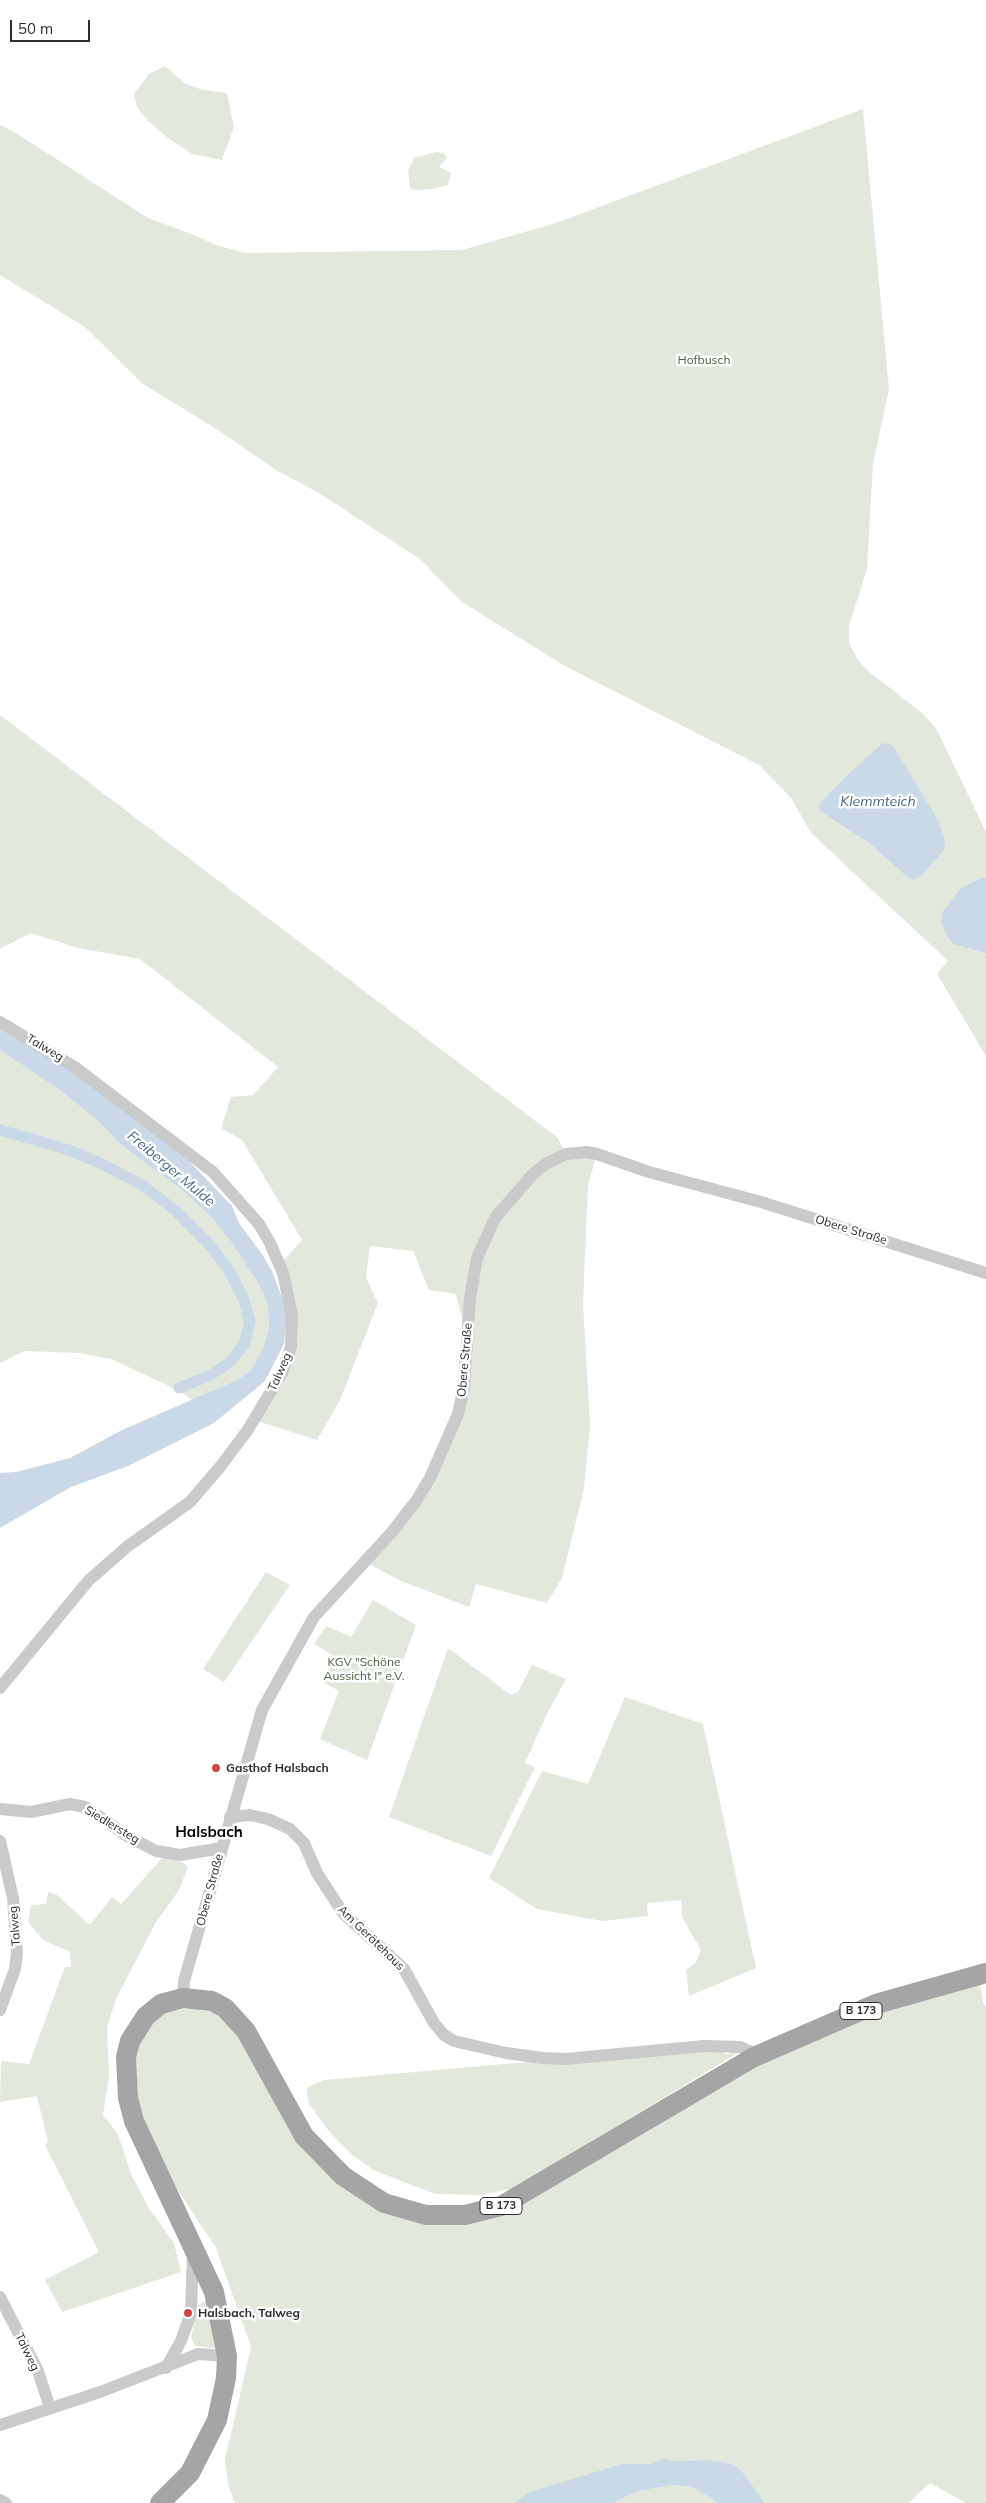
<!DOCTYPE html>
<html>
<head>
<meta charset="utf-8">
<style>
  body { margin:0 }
  #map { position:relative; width:986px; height:2503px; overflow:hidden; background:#fff; font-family:Mulish,sans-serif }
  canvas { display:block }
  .scale { position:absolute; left:10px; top:20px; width:80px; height:22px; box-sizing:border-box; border:2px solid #2d2d2d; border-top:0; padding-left:6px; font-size:15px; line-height:18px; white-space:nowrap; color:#2d2d2d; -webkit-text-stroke:4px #fff; paint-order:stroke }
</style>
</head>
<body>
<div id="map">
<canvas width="986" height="2503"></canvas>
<div class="scale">50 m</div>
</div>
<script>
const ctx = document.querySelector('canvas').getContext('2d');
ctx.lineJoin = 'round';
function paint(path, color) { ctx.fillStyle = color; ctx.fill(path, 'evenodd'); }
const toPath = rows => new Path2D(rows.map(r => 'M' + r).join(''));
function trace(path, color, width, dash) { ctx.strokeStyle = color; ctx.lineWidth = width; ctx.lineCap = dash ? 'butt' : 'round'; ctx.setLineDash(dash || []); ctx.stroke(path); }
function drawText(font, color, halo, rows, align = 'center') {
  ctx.font = font + ' Mulish,sans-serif'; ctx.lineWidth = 5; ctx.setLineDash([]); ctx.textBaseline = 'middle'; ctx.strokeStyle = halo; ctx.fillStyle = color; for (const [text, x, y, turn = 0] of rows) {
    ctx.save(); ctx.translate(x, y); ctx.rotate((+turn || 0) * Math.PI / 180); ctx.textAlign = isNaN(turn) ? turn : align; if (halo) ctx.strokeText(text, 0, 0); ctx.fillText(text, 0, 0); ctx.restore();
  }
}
paint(toPath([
  [165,66,186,84,203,90,227,93,234,127,222,160,192,154,168,138,148,121,137,107,134,94,149,74],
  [863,109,889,389,873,464,867,569,849,626,849,643,857,658,867,670,922,713,936,728,986,832,986,878,980,878,960,890,943,911,955,945,986,953,986,1056,937,974,948,961,811,833,791,798,759,765,565,666,462,602,420,559,319,493,276,470,218,430,143,384,85,327,0,275,0,125,16,133,148,218,192,234,216,245,245,253,462,250,556,223],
  [881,744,915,785,938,820,942,853,920,877,908,878,869,843,821,812,821,802],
  [437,152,444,154,447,158,439,167,451,173,448,185,433,189,415,190,410,188,408,171,414,158],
  [0,715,558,1138,566,1154,597,1154,588,1185,583,1304,590,1425,584,1489,562,1578,547,1603,476,1584,469,1607,401,1581,369,1564,427,1484,462,1399,467,1339,456,1294,429,1290,413,1251,370,1246,366,1278,378,1303,340,1400,317,1440,257,1421,291,1347,279,1262,285,1259,302,1240,242,1140,221,1128,231,1097,253,1095,278,1067,140,959,78,948,31,933,0,949],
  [0,1050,61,1091,97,1120,120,1144,182,1190,212,1218,232,1243,260,1286,268,1306,269,1328,263,1349,251,1370,237,1380,192,1400,180,1391,111,1359,79,1353,24,1351,0,1363],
  [266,1572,290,1585,224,1682,203,1669],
  [373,1600,416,1625,367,1760,320,1739,339,1691,323,1682,334,1656,314,1644,326,1626,351,1637],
  [448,1648,511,1695,518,1692,532,1665,566,1679,547,1714,525,1763,535,1767,491,1856,389,1817],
  [625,1697,703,1724,756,1968,689,1996,686,1970,696,1962,701,1950,682,1917,681,1900,647,1903,648,1916,602,1921,537,1909,489,1878,542,1771,588,1784],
  [162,1858,182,1862,188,1867,179,1890,156,1922,116,1999,107,2027,109,2076,103,2115,118,2134,131,2174,150,2210,174,2243,181,2272,62,2312,45,2280,99,2252,45,2145,48,2142,37,2096,0,2102,1,2061,29,2064,65,1967,71,1967,70,1952,43,1940,28,1922,31,1905,46,1904,48,1892,57,1895,90,1925,112,1897,121,1904],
  [980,1984,983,2002,986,2006,986,2503,966,2503,930,2483,909,2503,765,2503,741,2470,708,2460,674,2461,664,2458,651,2464,622,2464,611,2467,529,2492,514,2503,235,2503,229,2488,225,2459,251,2347,216,2248,172,2181,138,2106,136,2057,140,2041,148,2028,158,2018,168,2012,190,2008,212,2012,222,2018,230,2025,339,2182,457,2223,760,2062,895,2007],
  [720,2051,725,2054,738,2053,514,2188,482,2195,435,2194,373,2170,349,2152,328,2130,309,2104,307,2092,308,2087,324,2080,538,2061],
  [205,2301,208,2303,218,2346,214,2348,195,2346,191,2337,198,2305],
  [672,2485,692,2487,718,2503,612,2503,639,2491]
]), '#e2e9dc');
paint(toPath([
  [887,743,893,746,938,820,944,838,945,846,942,853,920,877,914,879,908,878,869,843,821,812,819,807,821,802,851,772,881,744],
  [980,878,986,878,986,953,955,945,948,938,941,923,943,911,960,889],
  [0,1027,64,1064,186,1158,232,1206,239,1223,262,1254,272,1271,285,1305,287,1317,284,1344,265,1381,214,1423,128,1466,71,1487,0,1528,0,1473,16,1472,70,1458,122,1430,237,1380,251,1370,263,1349,269,1328,268,1306,260,1286,232,1243,212,1218,182,1190,120,1144,97,1120,61,1091,0,1050],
  [664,2458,674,2461,708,2460,731,2464,741,2470,765,2503,718,2503,692,2487,672,2485,639,2491,612,2503,514,2503,529,2492,611,2467,622,2464,651,2464]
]), '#cad9e7');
trace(toPath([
  [0,1130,69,1150,100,1163,142,1185,176,1211,209,1244,230,1272,244,1300,250,1322,244,1345,229,1363,209,1376,179,1388]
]), '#cad9e7', 11);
trace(toPath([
  [0,1022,76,1068,213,1172,259,1224,270,1243,283,1273,292,1315,291,1347,282,1373,247,1431,220,1467,190,1502,128,1546,89,1580,0,1688],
  [0,1809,31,1812,70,1804,85,1807,129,1837,156,1851,180,1855,222,1848],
  [230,1817,250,1815,268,1819,290,1829,304,1843,317,1873,343,1913,404,1969,434,2023,444,2035,454,2041,506,2053,543,2058,566,2059,704,2046,740,2047,749,2051,754,2057],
  [0,1841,13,1898,17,1953,15,1969,0,2010],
  [183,1998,184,1981,262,1710,314,1617,392,1532,416,1501,430,1478,458,1414,464,1387,470,1298,477,1258,495,1218,533,1174,547,1163,566,1154,587,1152,597,1154,649,1172,761,1202,986,1273],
  [0,2297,38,2371,50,2408],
  [166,2368,181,2341,191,2313,193,2254],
  [0,2425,100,2392,198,2354,227,2356],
  [0,2500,6,2503]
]), '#cacaca', 12);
trace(toPath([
  [160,2503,190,2473,217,2420,226,2378,227,2356,214,2292,134,2121,128,2098,126,2057,130,2041,146,2016,161,2004,183,1998,212,2001,225,2008,246,2031,304,2136,343,2176,384,2203,426,2215,465,2215,501,2206,754,2057,876,2004,986,1973]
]), '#a5a5a5', 20);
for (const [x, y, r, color] of [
  [216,1768,5,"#d04443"],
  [188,2313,5,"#d04443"]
]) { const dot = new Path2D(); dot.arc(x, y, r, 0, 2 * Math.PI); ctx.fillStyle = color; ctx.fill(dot); trace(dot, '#fff', 2); }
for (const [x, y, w] of [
  [861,2011,42],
  [501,2206,42]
]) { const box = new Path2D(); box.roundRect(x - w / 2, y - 8.5, w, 17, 4); ctx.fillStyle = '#fff'; ctx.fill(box); trace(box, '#2d2d2d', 1); }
drawText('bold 11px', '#2d2d2d', null, [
  ["B 173",861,2011],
  ["B 173",501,2206]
]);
drawText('12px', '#4d6340', '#fff', [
  ["Hofbusch",704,360],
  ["KGV \"Schöne",364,1662],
  ["Aussicht I\" e.V.",364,1676]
]);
drawText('12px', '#2d2d2d', '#fff', [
  ["Talweg",45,1048,31],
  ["Obere Straße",851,1230,17],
  ["Obere Straße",465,1360,-85],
  ["Talweg",280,1372,-66],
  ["Siedlersteg",112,1825,31],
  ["Obere Straße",210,1890,-75],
  ["Talweg",15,1926,-95],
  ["Am Gerätehaus",371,1938,44],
  ["Talweg",27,2352,64]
]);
drawText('bold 12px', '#2d2d2d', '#fff', [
  ["Gasthof Halsbach",226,1768],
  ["Halsbach, Talweg",198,2313]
], 'left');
drawText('italic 14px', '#456785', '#fff', [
  ["Klemmteich",878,802],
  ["Freiberger Mulde",171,1169,40]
]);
drawText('bold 15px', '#000', '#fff', [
  ["Halsbach",209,1832]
]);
</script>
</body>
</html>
